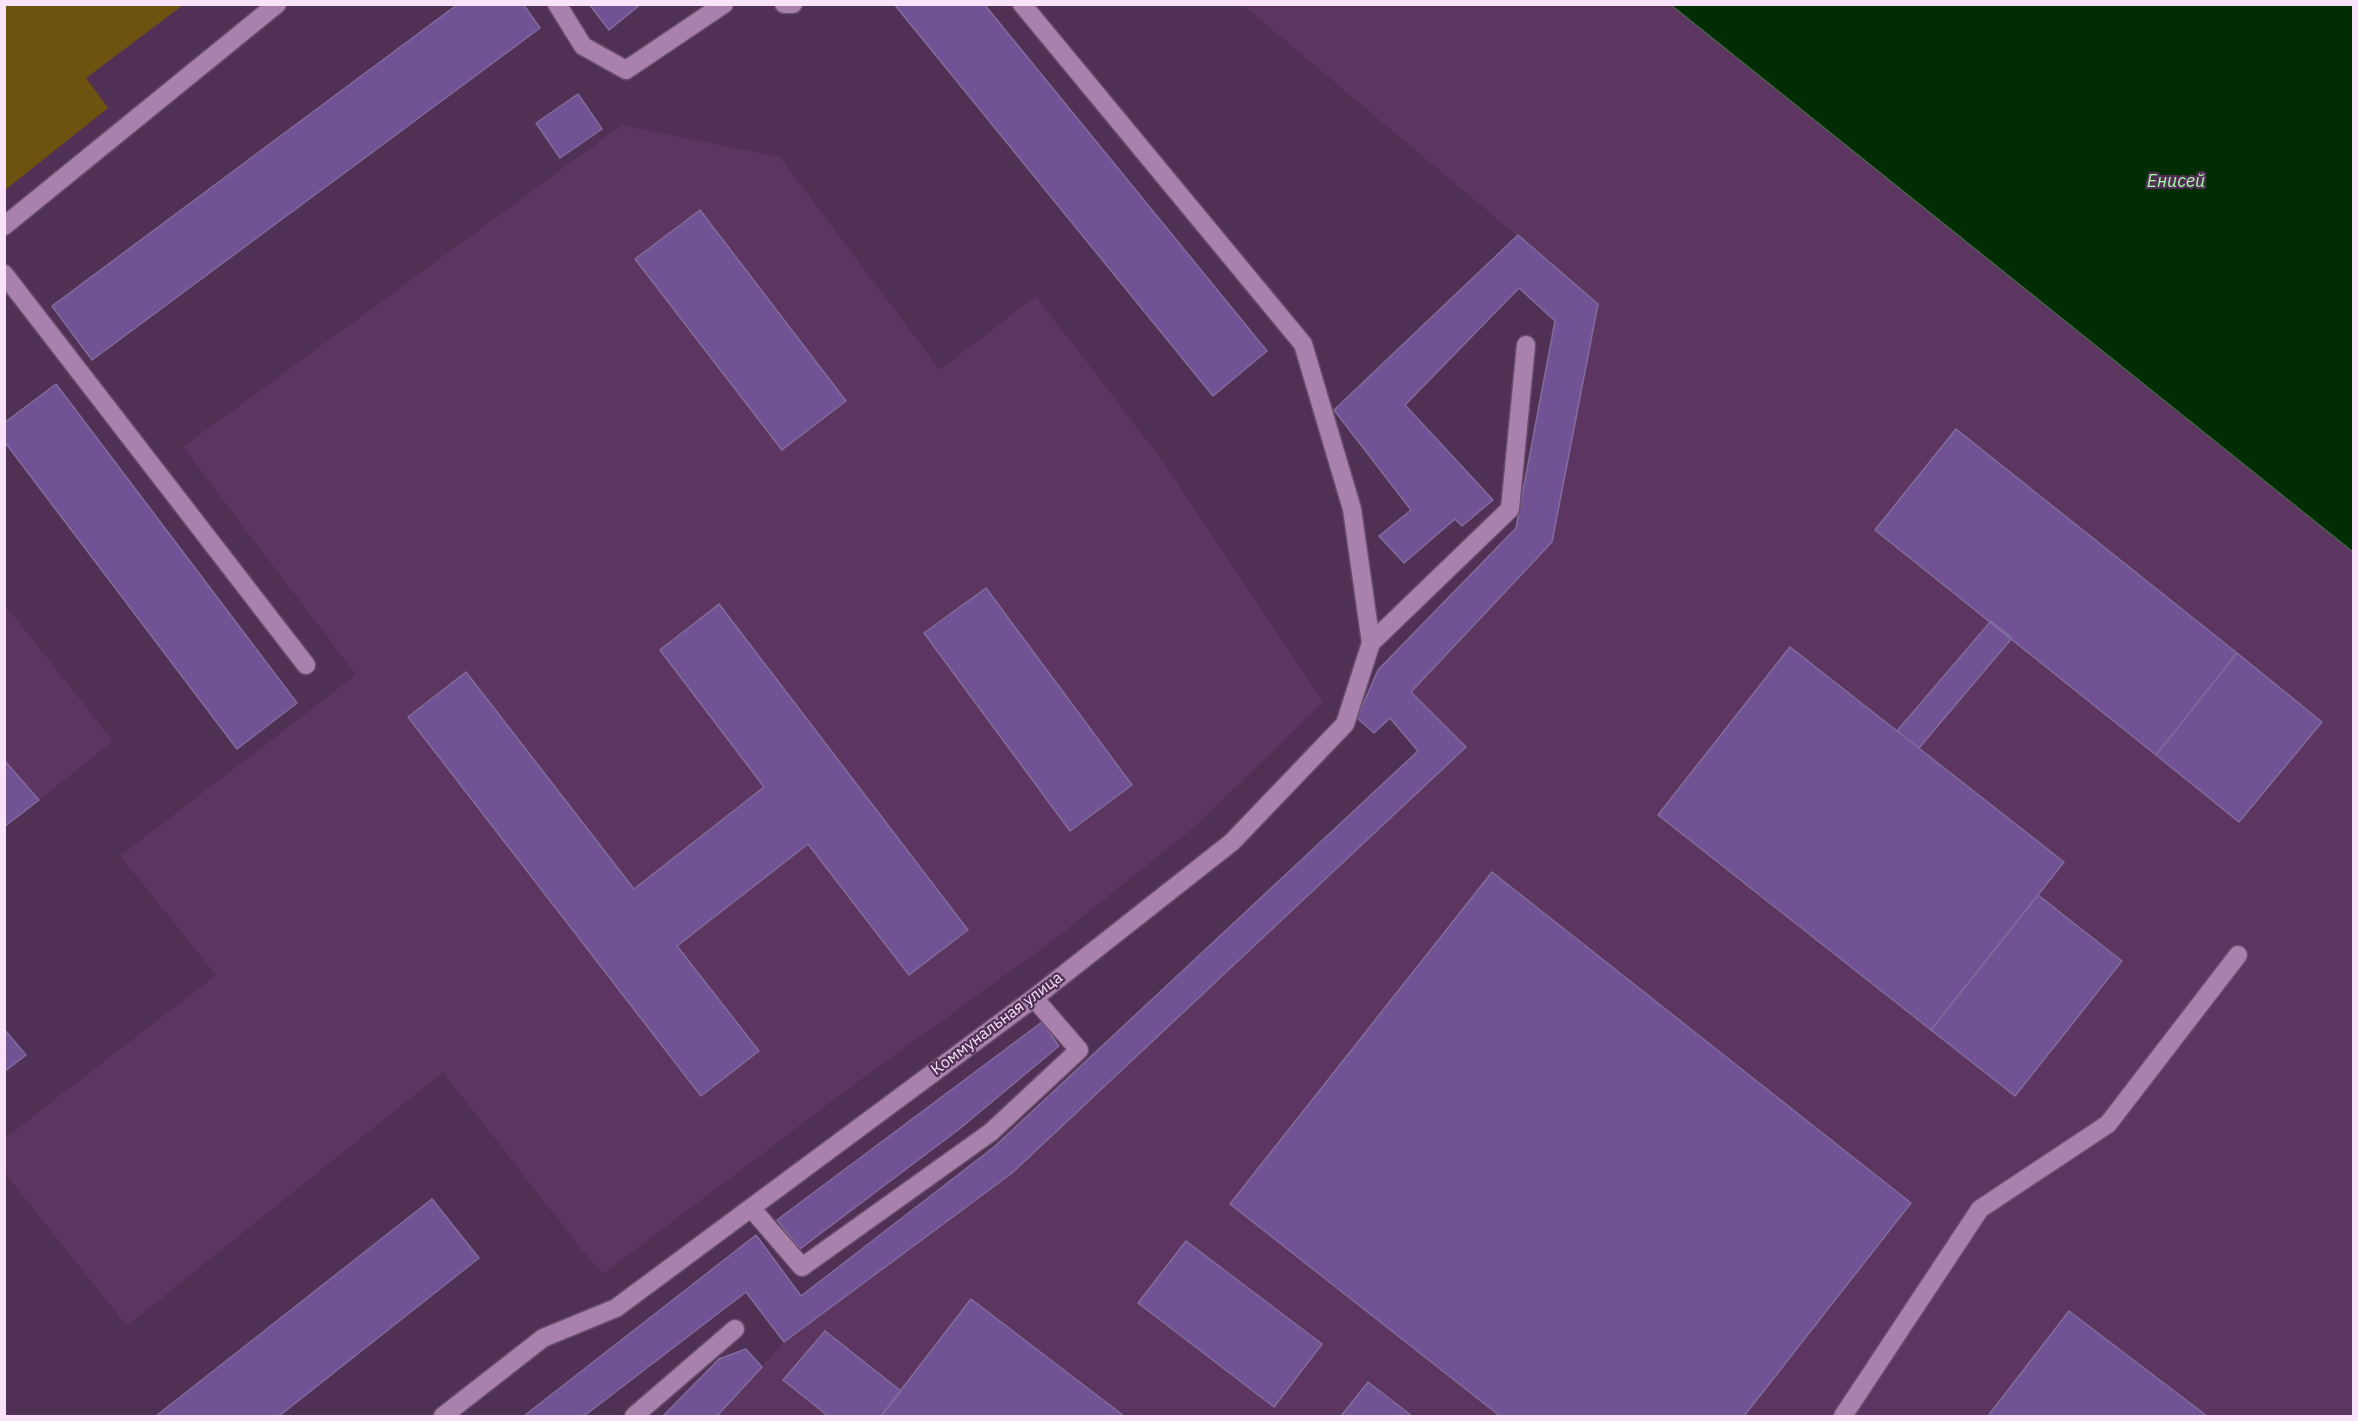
<!DOCTYPE html>
<html>
<head>
<meta charset="utf-8">
<style>
  body { margin:0 }
  #map { position:relative; width:2358px; height:1421px; overflow:hidden; background:#513055; font-family:"IBM Plex Sans",sans-serif }
  canvas { display:block }
  .frame { position:absolute; inset:0; border:6px solid #f8e3fa; pointer-events:none }
</style>
</head>
<body>
<div id="map">
<canvas width="2358" height="1421"></canvas>
<div class="frame"></div>
</div>
<script>
const ctx = document.querySelector('canvas').getContext('2d');
ctx.lineJoin = 'round';
function paint(path, color) { ctx.fillStyle = color; ctx.fill(path, 'evenodd'); }
const toPath = rows => new Path2D(rows.map(r => 'M' + r).join(''));
function trace(path, color, width, dash) { ctx.strokeStyle = color; ctx.lineWidth = width; ctx.lineCap = dash ? 'butt' : 'round'; ctx.setLineDash(dash || []); ctx.stroke(path); }
function drawText(font, color, halo, rows, align = 'center') {
  ctx.font = font + ' "IBM Plex Sans",sans-serif'; ctx.lineWidth = 4.5; ctx.setLineDash([]); ctx.textBaseline = 'middle'; ctx.strokeStyle = halo; ctx.fillStyle = color; for (const [text, x, y, turn = 0] of rows) {
    ctx.save(); ctx.translate(x, y); ctx.rotate((+turn || 0) * Math.PI / 180); ctx.textAlign = isNaN(turn) ? turn : align; if (halo) ctx.strokeText(text, 0, 0); ctx.fillText(text, 0, 0); ctx.restore();
  }
}
paint(toPath([
  [1243,5,1671,5,2353,552,2353,1416,717,1416,784,1342,1012,1173,1466,747,1411,692,1552,542,1598,304],
  [622,125,780,157,940,370,1036,296,1165,464,1323,702,1197,825,1051,942,856,1083,603,1274,581,1249,443,1072,127,1326,5,1173,5,1138,216,975,120,856,356,675,183,447],
  [4,604,113,741,5,827,4,827]
]), '#5c3560');
paint(toPath([
  [5,4,183,5,86,78,108,108,5,190]
]), '#6e520f');
const water = toPath([
  [1671,5,2353,5,2353,552,1671,5]
]);
paint(water, '#002d02');
trace(water, '#4a644c', 1.5);
const building = toPath([
  [458,4,523,4,540,28,92,360,52,306,458,4],
  [589,4,641,4,609,30,589,4],
  [894,4,984,4,1267,351,1213,396,894,4],
  [578,94,602,129,560,158,536,123,578,94],
  [700,210,846,401,782,450,635,259,700,210],
  [1518,235,1598,304,1552,542,1411,692,1466,747,1012,1173,784,1342,746,1292,584,1416,524,1416,756,1235,801,1296,994,1147,1418,751,1390,718,1374,733,1357,718,1378,670,1516,528,1555,321,1519,288,1405,405,1493,500,1462,526,1455,519,1404,563,1379,536,1411,510,1334,410,1518,235],
  [56,384,297,703,237,749,4,441,4,423,56,384],
  [1956,429,2237,653,2156,755,1875,530,1956,429],
  [986,588,1132,785,1070,831,924,633,986,588],
  [719,604,968,930,909,975,808,844,677,946,759,1051,701,1096,408,717,466,672,634,889,764,787,660,650,719,604],
  [1991,621,2012,638,1919,748,1897,731,1991,621],
  [1790,647,2064,862,1931,1030,1658,815,1790,647],
  [2237,653,2322,722,2239,822,2156,755,2237,653],
  [4,760,39,800,4,827,4,760],
  [1492,872,1911,1203,1744,1416,1500,1416,1230,1204,1492,872],
  [2038,895,2122,961,2015,1096,1931,1030,2038,895],
  [1042,1022,1059,1046,958,1130,800,1249,777,1220,1042,1022],
  [4,1029,26,1055,4,1072,4,1029],
  [432,1199,479,1258,279,1416,156,1416,432,1199],
  [1186,1241,1322,1344,1274,1407,1138,1303,1186,1241],
  [971,1299,1124,1416,881,1416,971,1299],
  [2069,1311,2207,1416,1988,1416,2069,1311],
  [825,1331,901,1391,881,1416,828,1416,783,1380,825,1331],
  [746,1349,762,1367,717,1416,663,1416,719,1359,746,1349],
  [1368,1382,1412,1416,1341,1416,1368,1382]
]);
paint(building, '#715295');
trace(building, '#816d9c', 1.5);
const minor = toPath([
  [557,4,583,46,626,70,724,4],
  [784,4,793,4],
  [4,226,277,4],
  [4,274,306,665],
  [1371,643,1510,509,1526,345],
  [752,1209,802,1267,991,1132,1079,1050,1034,998],
  [443,1416,543,1338,616,1308,1034,998,1232,842,1345,724,1371,643,1352,509,1303,344,1022,4],
  [634,1416,735,1329],
  [1843,1416,1980,1209,2108,1124,2238,955]
]);
trace(minor, '#684c6b', 21);
trace(toPath([
  [4,1416,5,1416]
]), '#aa8fad', 4, [4.5, 3]);
trace(minor, '#a882ac', 18);
drawText('16px', '#f8e3fa', '#513055', [
  ["Коммунальная улица",997,1024,-37]
]);
drawText('italic 18px', '#a7f8a5', '#513055', [
  ["Енисей",2176,182]
]);
</script>
</body>
</html>
